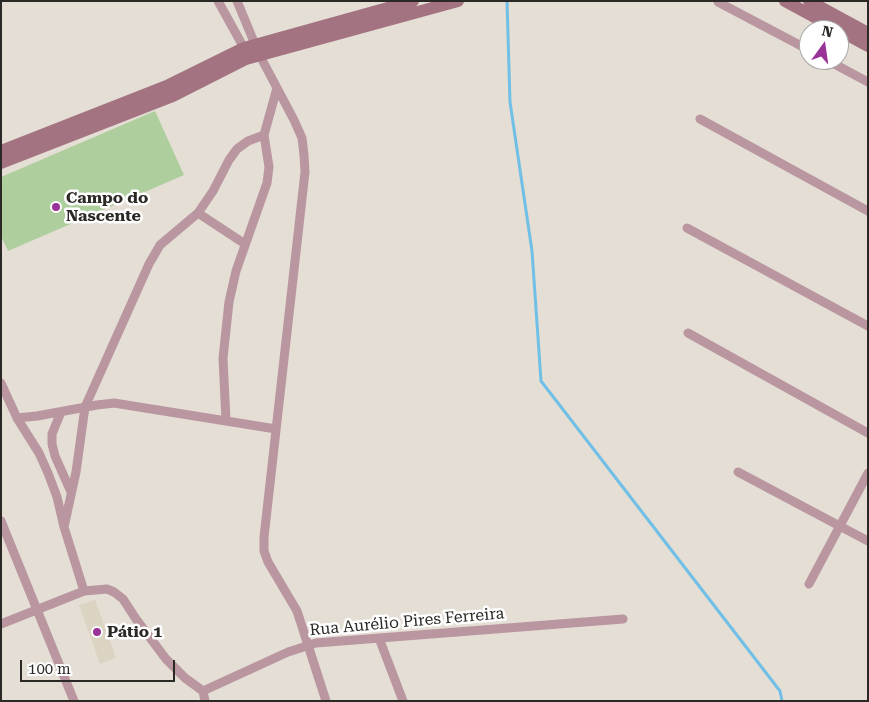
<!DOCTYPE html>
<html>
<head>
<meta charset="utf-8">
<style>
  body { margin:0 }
  #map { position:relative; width:869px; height:702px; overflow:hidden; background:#e4ded4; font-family:"Roboto Serif",serif }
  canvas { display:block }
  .frame { position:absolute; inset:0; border:2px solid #2b2925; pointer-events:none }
  .north { position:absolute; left:799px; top:20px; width:50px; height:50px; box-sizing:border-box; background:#fff; border:1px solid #aaa9a8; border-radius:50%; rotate:14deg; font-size:14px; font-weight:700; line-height:20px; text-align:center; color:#2b2925 }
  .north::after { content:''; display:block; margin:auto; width:18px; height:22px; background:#993398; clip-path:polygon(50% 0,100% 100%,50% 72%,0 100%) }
  .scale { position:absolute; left:20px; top:660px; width:155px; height:22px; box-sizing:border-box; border:2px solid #2b2925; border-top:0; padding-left:6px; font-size:15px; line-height:18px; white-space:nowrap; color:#2b2925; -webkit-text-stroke:4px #fff; paint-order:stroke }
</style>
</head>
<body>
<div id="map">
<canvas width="869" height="702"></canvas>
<div class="frame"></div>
<div class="north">N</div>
<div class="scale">100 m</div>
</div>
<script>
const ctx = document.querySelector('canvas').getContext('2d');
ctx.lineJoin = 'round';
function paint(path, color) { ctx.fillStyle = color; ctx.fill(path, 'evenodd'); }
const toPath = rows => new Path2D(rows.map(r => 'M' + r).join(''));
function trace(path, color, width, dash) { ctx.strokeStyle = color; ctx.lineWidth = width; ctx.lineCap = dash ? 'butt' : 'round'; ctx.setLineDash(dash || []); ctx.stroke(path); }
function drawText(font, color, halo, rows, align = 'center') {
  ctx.font = font + ' "Roboto Serif",serif'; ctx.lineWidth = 5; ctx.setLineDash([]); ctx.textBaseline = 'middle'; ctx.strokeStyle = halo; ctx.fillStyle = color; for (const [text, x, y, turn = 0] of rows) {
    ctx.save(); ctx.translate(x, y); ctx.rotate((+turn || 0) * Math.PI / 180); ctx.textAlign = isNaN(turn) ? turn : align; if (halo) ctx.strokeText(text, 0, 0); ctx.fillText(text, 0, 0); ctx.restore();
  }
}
paint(toPath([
  [95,600,116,658,100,664,79,605]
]), '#dbd4c3');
paint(toPath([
  [155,111,184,175,8,251,1,236,1,177]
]), '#aece9e');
trace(toPath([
  [507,1,510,102,532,251,541,381,780,691,782,701]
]), '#70bfe7', 3);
trace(toPath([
  [218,1,244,48],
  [237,1,259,54,294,120,302,138,304,155,305,172,264,537,264,551,268,562,297,611,326,701],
  [718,2,809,50],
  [827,60,868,82],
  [700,119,868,211],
  [198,213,245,244],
  [687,228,868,326],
  [688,333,868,433],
  [1,383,17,418,39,453,48,473,57,497,64,527,84,591],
  [61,412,52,434,52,444,55,456,71,492],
  [17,418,37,416,97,405,114,403,276,429],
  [226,421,223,358,229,302,236,271,267,183,269,167,264,135,277,88],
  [738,472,868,541],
  [1,521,74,701],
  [64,527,76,472,85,407,149,264,160,245,198,213,213,191,229,160,237,149,248,141,264,135],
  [809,584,868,473],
  [1,624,84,591,107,589,114,592,123,599,136,619,166,659,185,678,203,691,205,701],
  [379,638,403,701],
  [203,691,288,652,316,643,623,619]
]), '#b996a0', 9);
trace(toPath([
  [785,1,868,46],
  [809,1,868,33],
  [1,151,169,85,244,48,413,1],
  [1,163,173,96,246,59,458,1]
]), '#a47382', 12);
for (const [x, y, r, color] of [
  [56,207,5,"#993398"],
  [97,632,5,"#993398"]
]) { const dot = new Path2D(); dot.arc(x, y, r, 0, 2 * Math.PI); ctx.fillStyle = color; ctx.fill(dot); trace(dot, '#fff', 2); }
drawText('bold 16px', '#2b2925', '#fff', [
  ["Campo do",66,198],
  ["Nascente",66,216],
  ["Pátio 1",107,632]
], 'left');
drawText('16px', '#2b2925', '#fff', [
  ["Rua Aurélio Pires Ferreira",407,622,-5]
]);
</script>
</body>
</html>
